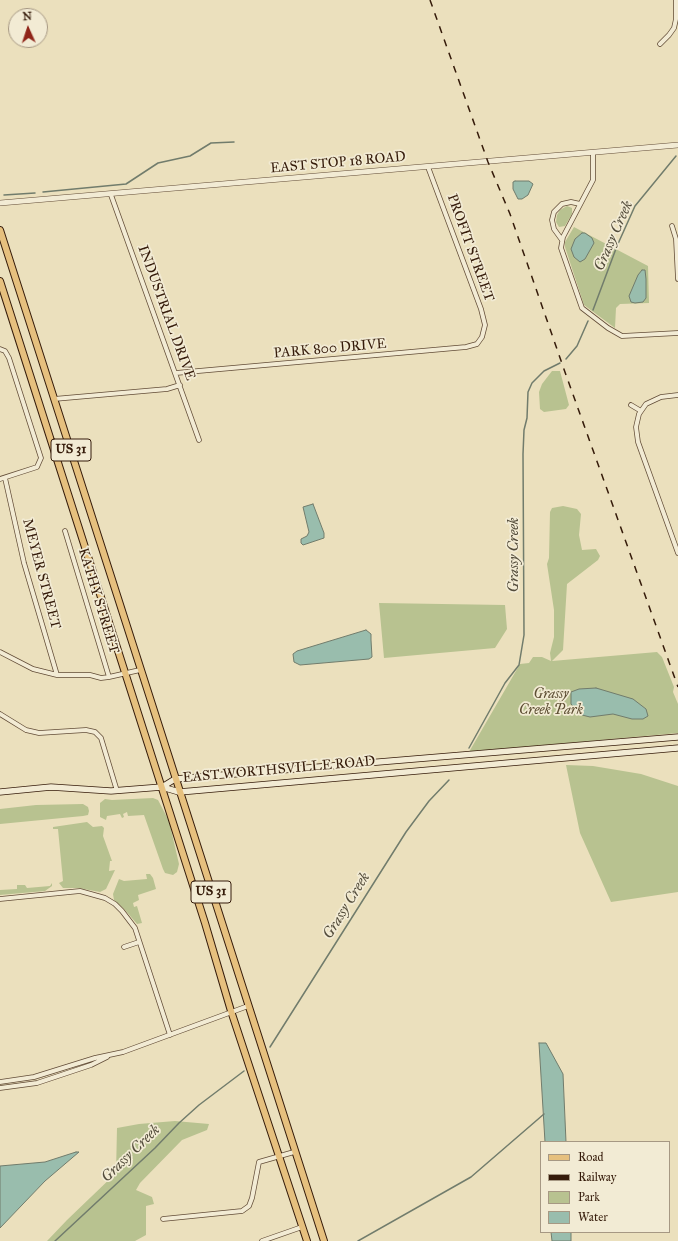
<!DOCTYPE html>
<html>
<head>
<meta charset="utf-8">
<style>
  body { margin:0 }
  #map { position:relative; width:678px; height:1241px; overflow:hidden; background:#ebe0bd; font-family:"IM FELL Great Primer",serif }
  canvas { display:block }
  .legend { position:absolute; left:540px; top:1141px; width:130px; height:92px; box-sizing:border-box; background:#f2ebd4; border:1px solid #a69883; margin:0; padding:5px 7px; list-style:none; font-size:12px; color:#351b0a }
  .legend li { display:flex; align-items:center; gap:8px; height:20px }
  .legend b { width:20px; border:1px solid #a69883 }
  .north { position:absolute; left:8px; top:8px; width:40px; height:40px; box-sizing:border-box; background:#f2ebd4; border:1px solid #a69883; border-radius:50%; rotate:357deg; font-size:11px; font-weight:700; line-height:16px; text-align:center; color:#351b0a }
  .north::after { content:''; display:block; margin:auto; width:14px; height:18px; background:#8f2418; clip-path:polygon(50% 0,100% 100%,50% 72%,0 100%) }
</style>
</head>
<body>
<div id="map">
<canvas width="678" height="1241"></canvas>
<ul class="legend">
<li><b style="height:5px;background:#e6c07e"></b>Road</li>
<li><b style="height:5px;background:#351b0a"></b>Railway</li>
<li><b style="height:11px;background:#b8c290"></b>Park</li>
<li><b style="height:11px;background:#99bdad"></b>Water</li>
</ul>
<div class="north">N</div>
</div>
<script>
const ctx = document.querySelector('canvas').getContext('2d');
ctx.lineJoin = 'round';
function paint(path, color) { ctx.fillStyle = color; ctx.fill(path, 'evenodd'); }
const toPath = rows => new Path2D(rows.map(r => 'M' + r).join(''));
function trace(path, color, width, dash) { ctx.strokeStyle = color; ctx.lineWidth = width; ctx.lineCap = dash ? 'butt' : 'round'; ctx.setLineDash(dash || []); ctx.stroke(path); }
function drawText(font, color, halo, rows, align = 'center') {
  ctx.font = font + ' "IM FELL Great Primer",serif'; ctx.lineWidth = 3.5; ctx.setLineDash([]); ctx.textBaseline = 'middle'; ctx.strokeStyle = halo; ctx.fillStyle = color; for (const [text, x, y, turn = 0] of rows) {
    ctx.save(); ctx.translate(x, y); ctx.rotate((+turn || 0) * Math.PI / 180); ctx.textAlign = isNaN(turn) ? turn : align; if (halo) ctx.strokeText(text, 0, 0); ctx.fillText(text, 0, 0); ctx.restore();
  }
}
paint(toPath([
  [567,206,572,208,572,214,565,226,559,227,556,222,557,215,560,210],
  [574,227,648,266,649,303,620,304,616,308,615,328,584,305,565,247,565,242],
  [552,371,560,371,569,405,566,409,544,412,540,409,539,392,542,384],
  [563,506,577,509,581,514,579,535,582,550,596,549,600,556,598,560,567,584,563,650,552,661,657,652,662,657,674,687,673,692,678,704,678,733,469,752,520,664,529,663,533,657,542,657,551,661,550,653,554,637,554,610,547,564,549,558,550,512,552,508],
  [379,603,505,605,507,629,495,648,384,658],
  [566,765,593,766,641,774,678,786,678,892,611,902,580,833],
  [153,798,158,800,169,821,179,864,177,872,173,875,165,873,163,869,144,815,128,816,127,812,123,814,124,817,122,818,120,814,107,816,106,820,100,817,100,803,105,799,112,800],
  [83,804,88,807,89,811,88,815,83,816,0,824,0,809,36,805],
  [87,822,93,827,102,826,104,828,103,836,112,861,110,861,109,871,115,870,106,889,100,892,78,888,63,888,59,883,63,881,58,829,53,829,53,827],
  [146,874,150,874,153,878,156,889,138,895,139,900,133,903,134,907,137,906,142,923,137,924,125,910,114,900,113,894,119,879,124,881,147,879],
  [52,883,52,886,45,891,0,895,0,890,17,889,17,885,25,885,27,888,50,886],
  [175,1121,209,1124,207,1130,182,1140,140,1183,136,1190,152,1197,154,1204,146,1206,146,1235,135,1241,47,1241,67,1220,116,1173,117,1128,139,1124]
]), '#b8c290');
const water = toPath([
  [515,181,529,181,533,184,528,195,522,199,518,199,513,189,513,182,515,181],
  [582,233,585,233,592,238,594,243,585,259,580,262,574,257,571,249,575,239,582,233],
  [642,270,645,270,646,279,646,298,643,302,635,303,631,302,629,296,638,275,642,270],
  [313,504,324,533,324,538,303,545,301,543,301,539,307,536,309,532,303,507,313,504],
  [366,630,371,634,371,640,372,657,369,659,300,665,294,662,293,654,297,651,366,630],
  [596,688,633,699,646,709,648,716,643,719,632,719,613,714,590,717,582,715,571,704,571,692,579,689,596,688],
  [539,1043,546,1043,563,1074,566,1142,545,1142,539,1043],
  [76,1152,79,1152,45,1181,0,1228,0,1166,45,1162,76,1152],
  [551,1232,571,1232,571,1241,552,1241,551,1232]
]);
paint(water, '#99bdad');
trace(water, '#717c6c', 1);
trace(toPath([
  [43,192,126,184,158,163,190,156,211,143,234,142],
  [4,195,35,193],
  [593,310,617,246,635,206,676,156],
  [566,359,577,346,588,321],
  [469,748,505,683,519,665,524,635,523,454,524,430,527,418,528,392,532,383,544,371,560,363],
  [270,1047,406,832,429,801,449,780],
  [55,1241,155,1148,179,1123,199,1105,244,1071],
  [358,1241,471,1177,544,1114]
]), '#717c6c', 1.5);
const minor = toPath([
  [660,44,669,35,674,28,676,19,676,0],
  [593,153,593,180,563,237,561,248,582,308,608,328,622,336,678,333],
  [111,195,199,440],
  [672,226,676,239,678,279],
  [562,240,554,229,552,220,554,212,562,204,571,202,580,204],
  [0,349,5,351,9,358,41,458,37,467,0,479],
  [176,373,466,347,477,344,482,337,485,325,481,309,428,167],
  [678,395,661,397,646,404,639,414,636,427,638,442,678,553],
  [54,399,167,389,180,385],
  [631,405,641,411],
  [5,478,24,563,57,675],
  [65,531,109,677],
  [0,652,33,669,57,675,90,675,101,678,109,677,140,670],
  [0,714,26,730,39,733,86,730,95,732,101,738,117,791],
  [0,899,80,891,105,898,115,904,122,911,135,928,170,1035],
  [124,947,139,942],
  [0,1082,34,1077,95,1058,123,1052,248,1006],
  [0,1088,37,1083,91,1065,107,1057],
  [163,1219,242,1211,249,1206,252,1198,259,1162,294,1152],
  [262,1241,302,1227]
]);
const tertiary = toPath([
  [0,203,678,145]
]);
const secondary = toPath([
  [162,787,175,779,678,737],
  [0,792,51,787,111,791,162,787,179,792,191,791,678,748]
]);
const primary = toPath([
  [0,230,324,1241],
  [0,281,205,923,231,1011,307,1241]
]);
trace(minor, '#624c37', 5.5);
trace(tertiary, '#624c37', 6);
trace(secondary, '#351b0a', 7);
trace(primary, '#351b0a', 8);
trace(minor, '#f2ebd4', 4);
trace(tertiary, '#f2ebd4', 5);
trace(secondary, '#f2ebd4', 5.5);
trace(primary, '#e6c07e', 6);
trace(toPath([
  [430,0,488,162,510,214,566,375,678,687]
]), '#351b0a', 1.5, [7, 7]);
for (const [x, y, w] of [
  [71,450,40],
  [211,892,40]
]) { const box = new Path2D(); box.roundRect(x - w / 2, y - 11, w, 22, 3); ctx.fillStyle = '#f2ebd4'; ctx.fill(box); trace(box, '#351b0a', 1); }
drawText('bold 13px', '#351b0a', null, [
  ["US 31",71,450],
  ["US 31",211,892]
]);
drawText('14px', '#351b0a', '#f2ebd4', [
  ["EAST STOP 18 ROAD",338,163,-5],
  ["PROFIT STREET",470,248,70],
  ["INDUSTRIAL DRIVE",166,313,70],
  ["PARK 800 DRIVE",330,349,-5],
  ["MEYER STREET",41,574,75],
  ["KATHY STREET",98,601,73],
  ["EAST WORTHSVILLE ROAD",279,770,-5]
]);
drawText('italic 14px', '#5c4d32', '#f2ebd4', [
  ["Grassy",551,695],
  ["Creek Park",551,711]
]);
drawText('italic 15px', '#534c3b', '#f2ebd4', [
  ["Grassy Creek",614,236,-66],
  ["Grassy Creek",514,555,-90],
  ["Grassy Creek",347,906,-58],
  ["Grassy Creek",131,1154,-44]
]);
</script>
</body>
</html>
